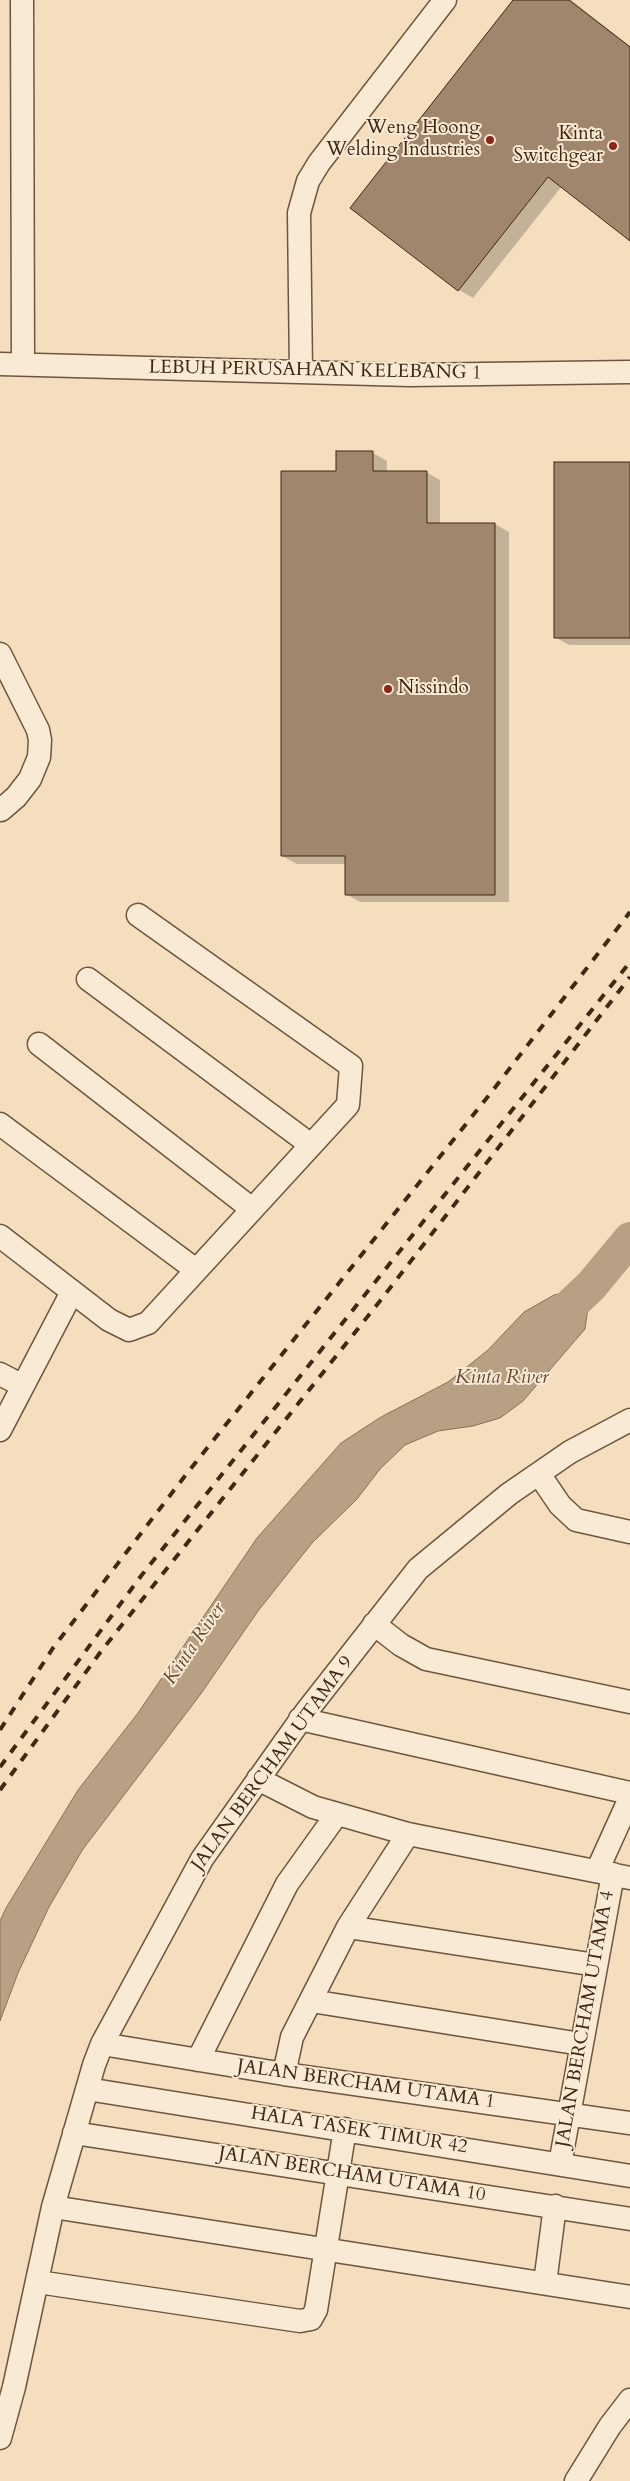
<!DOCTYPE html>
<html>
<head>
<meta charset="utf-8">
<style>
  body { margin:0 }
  canvas { display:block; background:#f5debe }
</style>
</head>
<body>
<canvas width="630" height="2481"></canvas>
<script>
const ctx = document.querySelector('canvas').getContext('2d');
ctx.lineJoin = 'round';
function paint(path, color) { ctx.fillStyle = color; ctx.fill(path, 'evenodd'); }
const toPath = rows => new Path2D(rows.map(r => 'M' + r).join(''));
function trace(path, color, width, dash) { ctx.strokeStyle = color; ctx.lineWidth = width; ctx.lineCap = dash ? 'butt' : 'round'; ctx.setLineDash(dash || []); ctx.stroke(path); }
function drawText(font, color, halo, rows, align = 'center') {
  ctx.font = font + ' Cardo,serif'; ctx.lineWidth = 4; ctx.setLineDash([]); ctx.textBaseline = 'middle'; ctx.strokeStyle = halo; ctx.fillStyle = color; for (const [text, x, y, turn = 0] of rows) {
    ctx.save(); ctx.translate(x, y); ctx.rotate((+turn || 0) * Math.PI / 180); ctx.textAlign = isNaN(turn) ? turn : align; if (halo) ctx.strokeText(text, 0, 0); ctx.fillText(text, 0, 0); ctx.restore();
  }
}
const water = toPath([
  [591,1286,585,1329,523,1401,500,1418,473,1426,438,1431,405,1445,380,1469,357,1499,312,1543,258,1611,200,1695,83,1849,49,1907,18,1973,0,2021,0,1921,6,1908,78,1790,138,1713,257,1538,341,1443,381,1417,448,1382,488,1350,524,1312,554,1295,591,1286]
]);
paint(water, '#b8a084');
trace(water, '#897057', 1);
paint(toPath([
  [515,0,571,0,630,46,630,240,562,186,473,298,459,290,352,207],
  [373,453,387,461,387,472,426,472,440,480,440,524,495,524,509,532,509,902,360,902,346,894,346,864,297,864,282,856,337,472],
  [630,463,630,645,569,645,555,637]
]), '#0003');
trace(toPath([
  [557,1318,591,1286,630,1239]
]), '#b8a084', 34);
const building = toPath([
  [513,0,569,0,630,47,630,241,548,177,458,291,350,208,513,0],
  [336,451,373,451,373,471,427,471,427,523,495,523,495,895,345,895,345,856,281,856,281,471,336,471,336,451],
  [554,462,630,462,630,638,554,638,554,462]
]);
paint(building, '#9f866c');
trace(building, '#422713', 1);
const minor = toPath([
  [22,0,23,364],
  [0,364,410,375,630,372],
  [301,372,299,213,308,181,319,163,445,0],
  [0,654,38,730,40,740,39,757,30,779,16,797,1,810],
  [88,979,311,1145],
  [39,1044,252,1209],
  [0,1124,196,1270],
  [0,1236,109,1320,129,1330,148,1323,348,1105,351,1066,138,915],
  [0,1374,23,1386],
  [0,1430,72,1292],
  [539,1474,560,1505,576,1520,630,1532],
  [374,1624,401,1645,426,1659,630,1702],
  [300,1719,630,1793],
  [258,1779,313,1807,408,1834,630,1878],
  [597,1871,630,1798],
  [348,1927,596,1965],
  [311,2001,581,2044],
  [102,2044,284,2074,630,2123],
  [198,2060,287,1884,337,1814],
  [284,2074,292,2037,348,1927,408,1834],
  [87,2089,630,2176],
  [74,2133,630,2219],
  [560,2164,613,1874],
  [53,2207,630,2297],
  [38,2282,300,2321,311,2319,316,2310,345,2129],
  [545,2283,555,2206],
  [0,2438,14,2387,53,2207,94,2065,102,2044,202,1859,306,1712,418,1569,509,1494,570,1452,630,1420],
  [576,2481,610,2426,630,2400]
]);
trace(minor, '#6f553e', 25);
trace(minor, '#f8ead5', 22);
trace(toPath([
  [0,1730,53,1648,188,1472,490,1094,630,912],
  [0,1767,141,1576,630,962],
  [0,1790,102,1650,380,1301,630,977]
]), '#422713', 4, [9, 9]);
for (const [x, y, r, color] of [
  [490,140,5,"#8f2418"],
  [613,146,5,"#8f2418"],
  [388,689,5,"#8f2418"]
]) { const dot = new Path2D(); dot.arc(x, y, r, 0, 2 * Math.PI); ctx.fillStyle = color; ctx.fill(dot); trace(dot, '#f8ead5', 2); }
drawText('19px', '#422713', '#f8ead5', [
  ["Weng Hoong",480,129],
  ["Welding Industries",480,151],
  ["Kinta",603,135],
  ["Switchgear",603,157],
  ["Nissindo",398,689,"left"]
], 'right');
drawText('19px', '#422713', '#f8ead5', [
  ["LEBUH PERUSAHAAN KELEBANG 1",315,371,1],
  ["JALAN BERCHAM UTAMA 9",273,1764,-54],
  ["JALAN BERCHAM UTAMA 4",586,2019,-80],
  ["JALAN BERCHAM UTAMA 1",366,2085,8],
  ["HALA TASEK TIMUR 42",359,2131,9],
  ["JALAN BERCHAM UTAMA 10",352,2175,9]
]);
drawText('italic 20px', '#654b35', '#f8ead5', [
  ["Kinta River",502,1378],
  ["Kinta River",195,1644,-56]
]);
</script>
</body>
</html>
